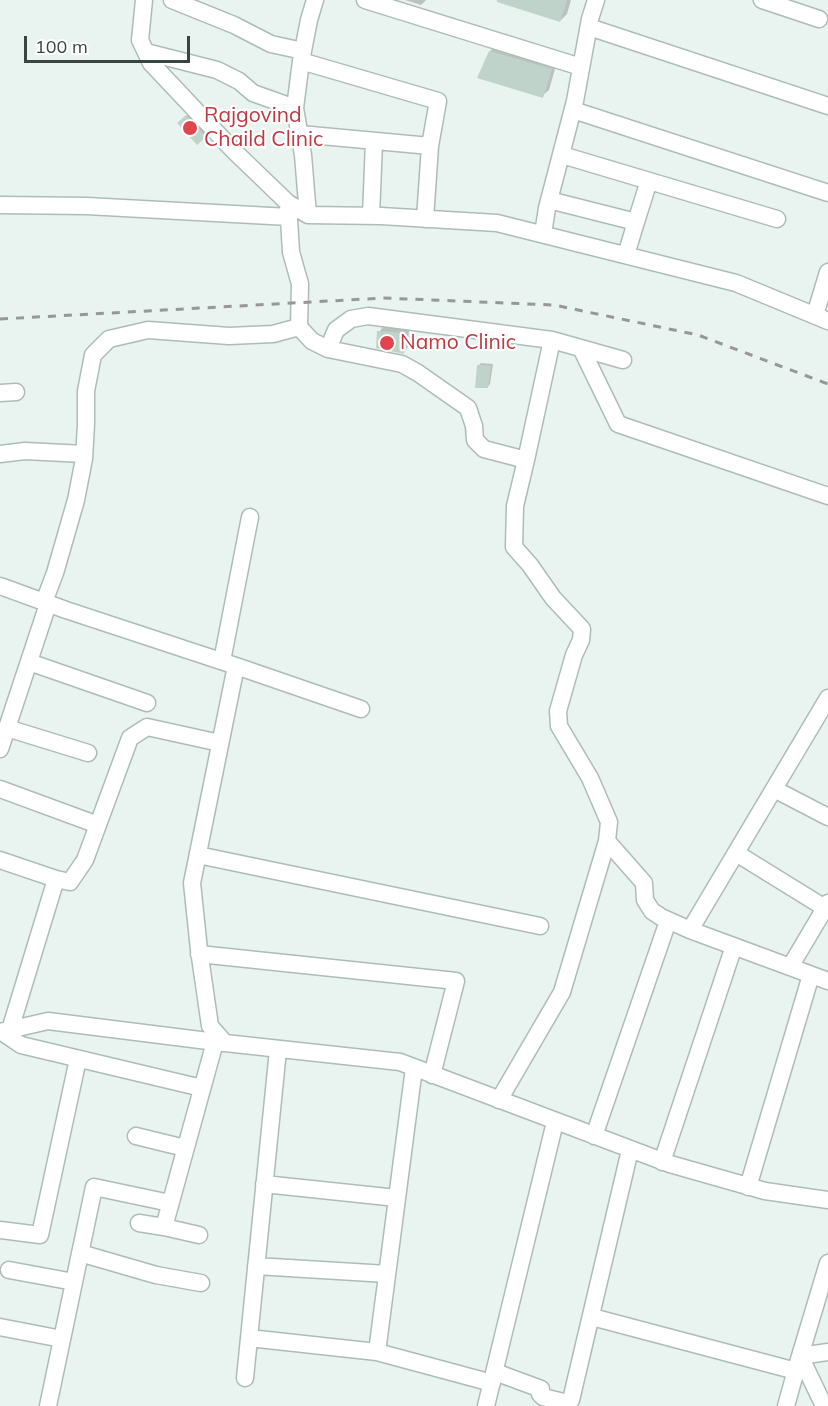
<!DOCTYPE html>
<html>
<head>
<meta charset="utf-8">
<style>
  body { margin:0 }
  #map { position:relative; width:828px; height:1406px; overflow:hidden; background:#e9f3ef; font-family:Mulish,sans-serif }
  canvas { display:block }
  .scale { position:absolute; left:24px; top:36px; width:166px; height:27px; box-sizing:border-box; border:3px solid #38463f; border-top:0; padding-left:8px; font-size:18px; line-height:21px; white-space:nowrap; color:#38463f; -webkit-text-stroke:4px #fff; paint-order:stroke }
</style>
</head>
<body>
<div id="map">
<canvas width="828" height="1406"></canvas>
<div class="scale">100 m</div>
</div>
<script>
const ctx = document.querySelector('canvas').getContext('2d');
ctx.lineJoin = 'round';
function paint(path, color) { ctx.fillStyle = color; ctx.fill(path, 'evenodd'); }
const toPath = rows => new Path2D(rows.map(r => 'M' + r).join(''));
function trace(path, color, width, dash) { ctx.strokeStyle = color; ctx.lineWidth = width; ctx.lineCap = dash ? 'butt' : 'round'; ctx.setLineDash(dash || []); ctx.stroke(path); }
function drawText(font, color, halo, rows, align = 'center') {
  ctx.font = font + ' Mulish,sans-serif'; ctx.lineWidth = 4.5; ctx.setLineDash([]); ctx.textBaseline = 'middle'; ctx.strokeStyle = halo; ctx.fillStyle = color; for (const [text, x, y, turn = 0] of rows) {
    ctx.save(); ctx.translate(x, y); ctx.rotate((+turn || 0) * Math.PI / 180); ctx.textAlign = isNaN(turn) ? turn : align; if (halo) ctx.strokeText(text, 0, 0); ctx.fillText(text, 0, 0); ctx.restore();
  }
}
paint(toPath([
  [405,0,426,0,421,5],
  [496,0,571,0,567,14,560,21],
  [497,45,557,62,549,90,542,96,490,51],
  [190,113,208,133,197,143,179,123],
  [383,327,409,329,408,347,403,352,379,332],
  [481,363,493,364,490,384,487,387,478,366]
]), '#0003');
paint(toPath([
  [497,0,567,0,560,22,497,2],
  [489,51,552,69,543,98,477,78],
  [186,115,206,137,197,145,177,123],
  [377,331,405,333,404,354,376,348],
  [477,365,491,366,488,388,475,388]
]), '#c0d3ca');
const minor = toPath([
  [144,0,140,40,151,63,234,151,288,203,308,215,381,216,497,223,736,283,828,321],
  [172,0,234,25,271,44,303,51],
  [365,0,581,67],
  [762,0,819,19],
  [589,27,828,106],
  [146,52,217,70,239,81,253,93,295,108],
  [301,61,438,101,430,146,425,219],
  [573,110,828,193],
  [300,134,430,146],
  [562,155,777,219],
  [549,200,636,222,647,187],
  [0,205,87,206,289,217],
  [308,215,303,155,295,108,301,61,309,20,315,0],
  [371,216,374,142],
  [543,234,547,208,575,101,590,19,596,0],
  [626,255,636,222],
  [815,315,828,272],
  [299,327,312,341,328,349,402,364,418,373,468,408,474,426,475,440,484,449,526,460,515,506,514,547,530,565,553,598,582,629,581,640,574,655,558,711,559,726,590,778,609,822,607,841,562,992,499,1100],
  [581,348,618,424,828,496],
  [328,349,336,330,351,319,368,316,552,340,623,360],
  [0,393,16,392],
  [0,454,25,451,84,454],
  [526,460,552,340],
  [0,586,66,610,236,666,192,883,199,950,210,1026,225,1043,400,1062,670,1164,765,1191,828,1200],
  [44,602,55,573,76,500,84,459,86,424,86,391,93,355,109,339,148,330,229,336,273,334,299,327,300,284,291,252,288,203],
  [222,661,250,517],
  [29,662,147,703],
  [236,666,361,709],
  [7,728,88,753],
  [0,749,48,604],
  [0,789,98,825],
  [774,789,828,817],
  [607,841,644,883,645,900,652,911,661,917,690,930,828,981],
  [736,853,825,908],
  [198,855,540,926],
  [0,860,56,879,70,882,85,860,130,738,147,727,220,743],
  [690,930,828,698],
  [199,954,456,981,432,1075],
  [790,967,828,903],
  [10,1030,56,879],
  [0,1032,48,1021,224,1043],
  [2,1032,21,1045,202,1088],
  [136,1136,185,1148],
  [594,1136,668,921],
  [662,1162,734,946],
  [264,1184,397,1198],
  [748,1187,811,975],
  [139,1223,164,1227],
  [0,1230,40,1235,78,1059],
  [199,1235,164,1227,215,1042],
  [80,1253,156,1275,201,1283],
  [256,1266,387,1274],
  [9,1270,74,1282],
  [592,1317,796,1371],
  [0,1327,62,1339],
  [249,1338,377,1352,492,1383],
  [377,1352,414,1068],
  [495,1372,541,1389,540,1394,543,1397,568,1403,571,1400,630,1150],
  [245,1378,278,1050],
  [48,1406,94,1187,170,1203],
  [486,1406,555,1122],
  [786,1406,800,1356,828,1352],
  [824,1406,800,1356,828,1263]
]);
trace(minor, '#adbdb6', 19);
trace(minor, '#fff', 16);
trace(toPath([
  [0,319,384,298,554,305,698,335,828,384]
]), '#979797', 3, [8, 8]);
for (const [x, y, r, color] of [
  [190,128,8,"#e0444e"],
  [387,343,8,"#e0444e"]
]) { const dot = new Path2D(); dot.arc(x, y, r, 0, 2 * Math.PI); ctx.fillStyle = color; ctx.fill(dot); trace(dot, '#fff', 2); }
drawText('21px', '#be3a42', '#fff', [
  ["Rajgovind",204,116],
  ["Chaild Clinic",204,140],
  ["Namo Clinic",400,343]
], 'left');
</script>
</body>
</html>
